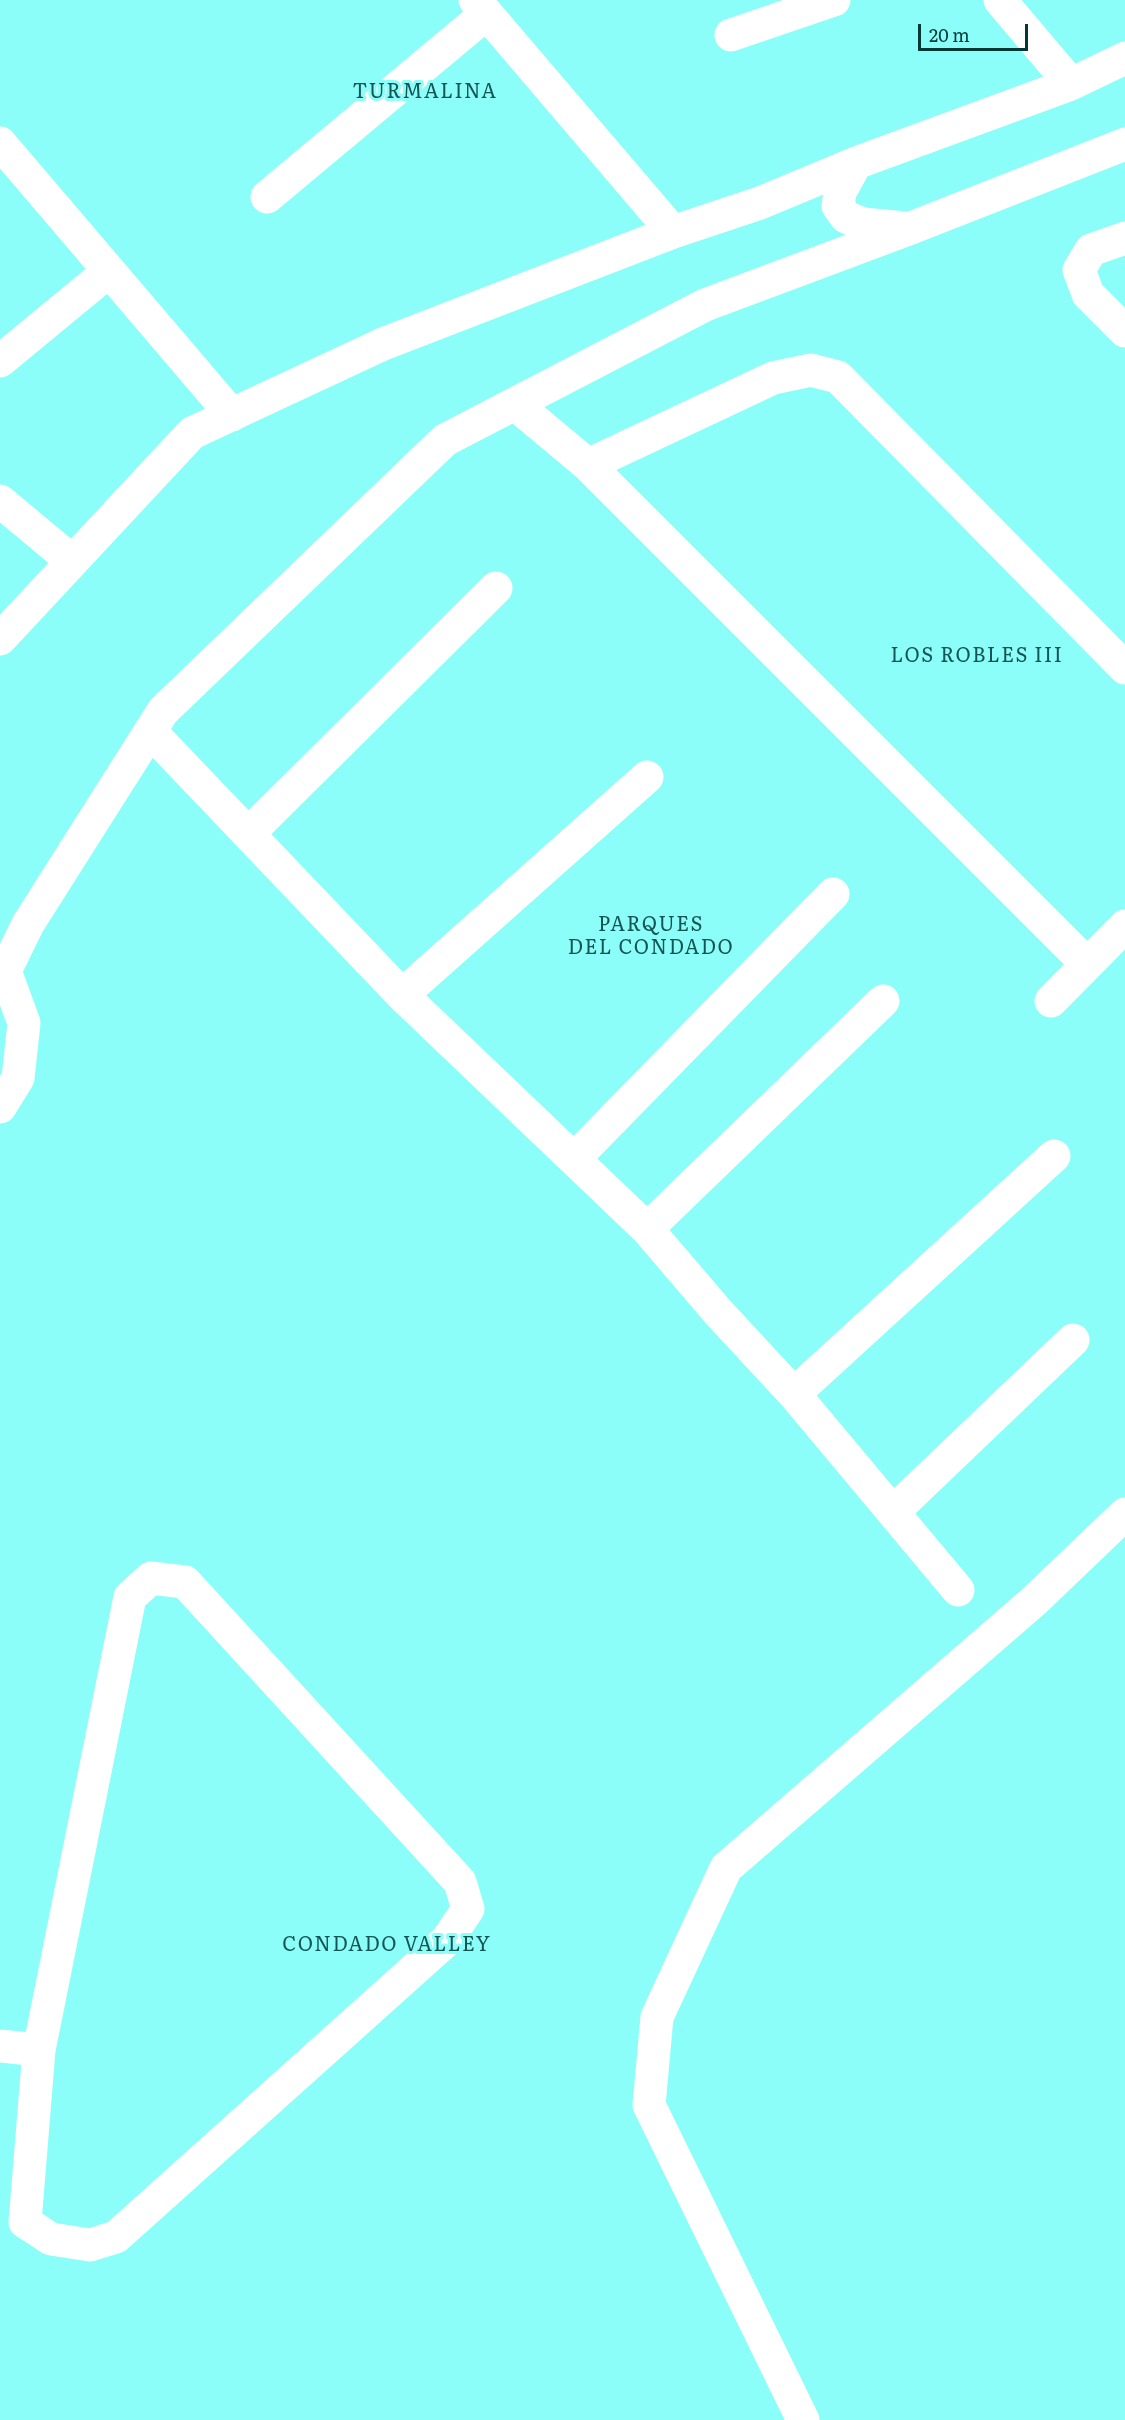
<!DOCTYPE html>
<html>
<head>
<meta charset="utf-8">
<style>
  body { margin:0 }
  #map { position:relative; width:1125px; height:2420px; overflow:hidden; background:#8cfef9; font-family:Literata,serif }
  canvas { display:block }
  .scale { position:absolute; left:918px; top:24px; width:110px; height:27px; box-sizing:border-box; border:3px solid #023937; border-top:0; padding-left:8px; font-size:18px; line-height:21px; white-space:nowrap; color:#023937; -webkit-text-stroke:4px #8cfef9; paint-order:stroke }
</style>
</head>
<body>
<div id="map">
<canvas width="1125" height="2420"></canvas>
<div class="scale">20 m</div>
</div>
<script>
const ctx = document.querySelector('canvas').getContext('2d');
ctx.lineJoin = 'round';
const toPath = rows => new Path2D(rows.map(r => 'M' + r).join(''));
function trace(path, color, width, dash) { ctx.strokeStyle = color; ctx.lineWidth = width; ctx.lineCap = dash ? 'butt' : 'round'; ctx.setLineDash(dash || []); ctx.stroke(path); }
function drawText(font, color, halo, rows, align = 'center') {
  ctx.font = font + ' Literata,serif'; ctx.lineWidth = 6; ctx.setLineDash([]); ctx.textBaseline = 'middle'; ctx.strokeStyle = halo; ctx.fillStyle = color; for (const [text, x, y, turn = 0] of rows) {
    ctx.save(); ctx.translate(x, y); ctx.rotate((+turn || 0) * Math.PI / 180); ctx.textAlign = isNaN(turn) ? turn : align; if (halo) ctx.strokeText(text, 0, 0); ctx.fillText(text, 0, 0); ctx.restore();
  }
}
trace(toPath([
  [475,0,673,232],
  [1000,0,1071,84],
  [731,35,834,0],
  [0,143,232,415],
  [856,163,840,192,838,206,846,217,863,224,905,228],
  [267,197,486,14],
  [1125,238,1091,250,1079,270,1088,294,1125,331],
  [0,361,109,271],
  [515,404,588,465,1087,964],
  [588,465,773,378,811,370,838,377,1125,668],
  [0,501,72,561],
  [0,639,192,433,383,344,673,232,760,203,856,163,1071,84,1125,58],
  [150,731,402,995,647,1229,718,1312,794,1394,958,1590],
  [248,834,496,588],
  [0,967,5,971,24,1023,18,1078,0,1107],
  [5,971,28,924,163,711,445,440,705,305,911,228,1125,144],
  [402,995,647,777],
  [1051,1001,1125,926],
  [574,1159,833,894],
  [647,1229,883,1001],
  [794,1394,1054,1156],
  [893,1512,1073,1340],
  [151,1578,185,1582,460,1882,468,1909,447,1940,116,2237,90,2245,51,2239,25,2222,39,2050,130,1597,151,1578],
  [0,2046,39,2050],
  [803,2420,649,2105,657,2017,726,1868,1034,1601,1125,1514]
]), '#fff', 33);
ctx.letterSpacing = '1.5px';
drawText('20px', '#155654', '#8cfef9', [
  ["TURMALINA",425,92],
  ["LOS ROBLES III",977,656],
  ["PARQUES",651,925],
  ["DEL CONDADO",651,948],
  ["CONDADO VALLEY",387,1945]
]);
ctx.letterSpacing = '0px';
</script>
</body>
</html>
